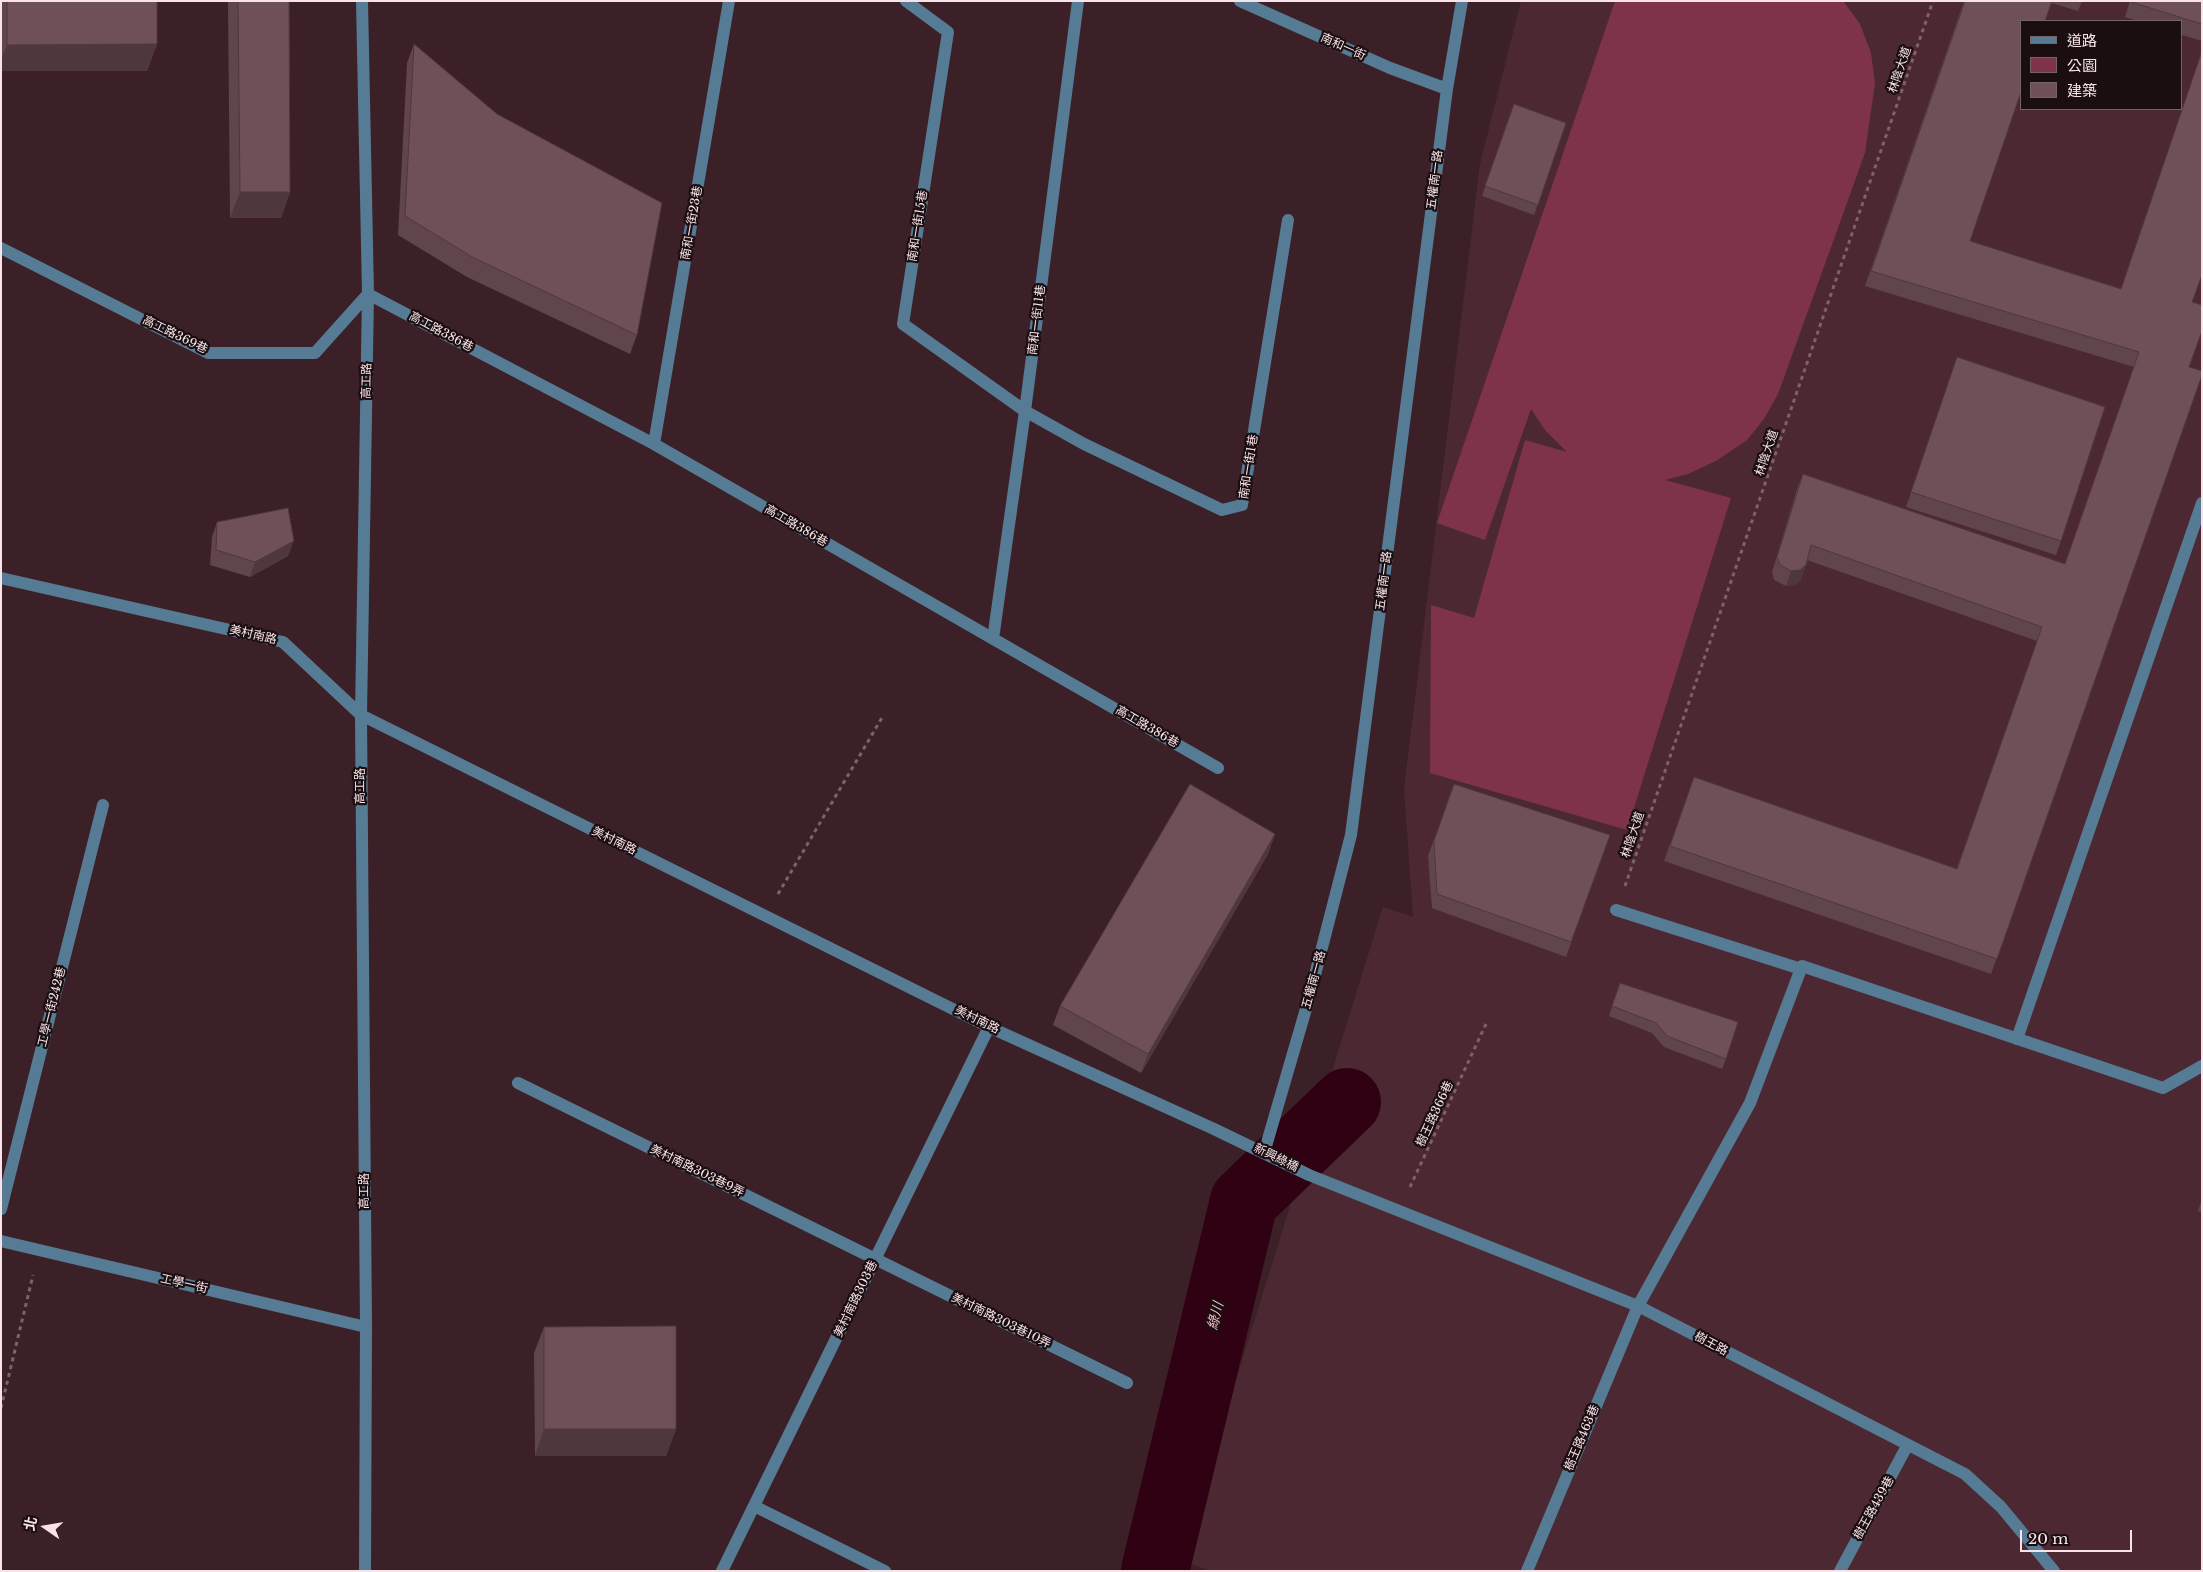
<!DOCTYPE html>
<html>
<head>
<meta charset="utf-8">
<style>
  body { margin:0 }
  #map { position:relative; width:2203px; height:1572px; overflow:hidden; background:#3c2027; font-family:"Libre Baskerville","Noto Sans TC",serif }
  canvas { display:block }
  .frame { position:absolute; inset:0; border:2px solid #f8e4e8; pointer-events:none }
  .legend { position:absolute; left:2020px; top:20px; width:162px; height:90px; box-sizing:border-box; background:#1b0e11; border:1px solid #736467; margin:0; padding:6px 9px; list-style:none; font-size:15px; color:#f8e4e8 }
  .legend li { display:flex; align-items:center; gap:10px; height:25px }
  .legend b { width:25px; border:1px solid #736467 }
  .north { position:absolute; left:20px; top:1502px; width:50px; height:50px; -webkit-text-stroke:4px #1b0e11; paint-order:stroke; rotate:283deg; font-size:14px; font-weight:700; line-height:20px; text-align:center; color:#f8e4e8 }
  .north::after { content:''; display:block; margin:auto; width:18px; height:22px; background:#f8e4e8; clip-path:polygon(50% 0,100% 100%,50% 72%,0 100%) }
  .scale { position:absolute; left:2020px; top:1530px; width:112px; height:22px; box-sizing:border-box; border:2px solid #f8e4e8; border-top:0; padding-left:6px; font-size:15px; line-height:18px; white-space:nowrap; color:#f8e4e8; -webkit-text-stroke:4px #1b0e11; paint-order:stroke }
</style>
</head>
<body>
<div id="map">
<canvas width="2203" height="1572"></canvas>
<div class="frame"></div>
<ul class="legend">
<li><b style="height:6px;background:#567c95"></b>道路</li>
<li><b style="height:14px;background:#7e3349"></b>公園</li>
<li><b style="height:14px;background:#705057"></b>建築</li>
</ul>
<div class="north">北</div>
<div class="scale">20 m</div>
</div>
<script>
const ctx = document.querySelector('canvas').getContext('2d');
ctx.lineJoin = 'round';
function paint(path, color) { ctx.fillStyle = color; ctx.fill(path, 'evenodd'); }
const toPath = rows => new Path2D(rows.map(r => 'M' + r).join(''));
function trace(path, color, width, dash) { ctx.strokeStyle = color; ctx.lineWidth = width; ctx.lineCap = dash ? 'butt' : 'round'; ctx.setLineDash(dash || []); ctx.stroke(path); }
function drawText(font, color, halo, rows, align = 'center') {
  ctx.font = font + ' "Libre Baskerville","Noto Sans TC",serif'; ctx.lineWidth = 4.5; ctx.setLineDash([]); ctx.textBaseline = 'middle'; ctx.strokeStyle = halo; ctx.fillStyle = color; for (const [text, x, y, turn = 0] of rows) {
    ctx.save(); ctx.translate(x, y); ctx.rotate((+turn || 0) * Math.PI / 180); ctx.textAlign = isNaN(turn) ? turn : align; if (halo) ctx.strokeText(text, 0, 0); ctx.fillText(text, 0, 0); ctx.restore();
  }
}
paint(toPath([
  [1521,1,2202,1,2202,1571,1211,1571,1180,1560,1383,907,1413,917,1404,789,1480,164],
  [2022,21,2182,21,2182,109,2022,109]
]), '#4c2932');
paint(toPath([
  [1615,1,1843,1,1860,24,1871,53,1875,83,1865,153,1778,394,1764,419,1747,440,1716,461,1688,474,1665,480,1731,498,1627,830,1430,773,1431,605,1474,618,1525,440,1567,452,1545,430,1531,409,1485,540,1437,523]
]), '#7e3349');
trace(toPath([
  [1155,1571,1244,1201,1347,1102]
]), '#2f0112', 68);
trace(toPath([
  [1625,886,1933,1],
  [778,894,883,716],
  [1410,1187,1486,1024],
  [1,1408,33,1275]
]), '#7d6369', 3, [4, 4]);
trace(toPath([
  [362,1,368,294,361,715,366,1327,365,1571],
  [906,1,948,32,903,324,1025,411,1084,444,1222,510,1242,505,1288,220],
  [1240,1,1390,68,1447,89],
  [1,248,208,353,315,353,368,294,654,444,1218,768],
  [654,444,729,1],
  [1,578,283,642,361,715,989,1027,1214,1129,1309,1175,1638,1306,1965,1474,2001,1507,2054,1571],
  [993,639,1025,411,1078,1],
  [1616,910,1801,969],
  [2017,1039,2202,503],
  [518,1083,1127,1383],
  [1264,1153,1308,1002,1351,835,1447,89,1462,1],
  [1,1209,103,805],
  [1,1241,366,1327],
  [754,1506,885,1571],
  [722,1571,989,1027],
  [1527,1571,1638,1306,1750,1103,1802,966,2163,1088,2202,1066],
  [1840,1571,1907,1446]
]), '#567c95', 12);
paint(toPath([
  [1,1,157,1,157,44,147,71,1,71],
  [228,1,289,1,290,192,281,218,230,218],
  [1964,1,2082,1,2078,11,2051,3,1970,241,2120,289,2192,302,2189,367,2202,375,1991,974,1664,861,1694,777,1957,869,2037,641,1807,560,1801,579,1795,585,1786,586,1774,580,1772,572,1797,489,1803,474,2065,564,2134,367,1865,286],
  [2130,1,2202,1,2202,41,2182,35,2182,21,2138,21,2125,17],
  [414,44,637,335,630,354,467,277,398,235,407,63],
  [1514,104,1566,123,1534,215,1482,196],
  [1952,372,2061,541,2056,555,1906,507],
  [217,522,288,556,250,577,210,565,212,537],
  [1454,784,1610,835,1566,957,1432,908,1428,856],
  [1275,834,1268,854,1141,1073,1053,1025,1060,1006],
  [1620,983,1726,1059,1722,1069,1664,1047,1652,1033,1609,1016],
  [2202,1199,2202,1212,2198,1211],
  [544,1327,676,1429,666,1456,535,1456,534,1353]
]), '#60454b');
paint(toPath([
  [157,44,147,71,1,71,1,60,7,45],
  [240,192,290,192,281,218,230,218],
  [294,541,288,556,250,577,255,562],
  [1806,565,1801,579,1795,585,1786,586,1791,571],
  [1275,834,1268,854,1141,1073,1148,1054],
  [544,1429,676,1429,666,1456,535,1456]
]), '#4e383d');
const building = toPath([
  [7,1,157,1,157,44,7,45,7,1],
  [238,1,289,1,290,192,240,192,238,1],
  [1965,1,2052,1,2045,21,2022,21,2022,89,1970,241,2121,289,2202,51,2202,275,2192,302,2202,305,2202,331,2189,367,2202,371,2202,375,1997,959,1670,846,1694,777,1957,869,2042,627,1811,545,1806,565,1800,570,1791,571,1780,565,1777,557,1803,474,2065,564,2139,352,1871,271,1965,1],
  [2131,1,2202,1,2202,24,2131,2,2131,1],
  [414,44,497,114,662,203,637,335,474,258,405,216,414,44],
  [1514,104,1566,123,1538,205,1485,186,1514,104],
  [1957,357,2105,407,2061,541,1911,492,1957,357],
  [288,508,294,541,255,562,216,550,217,522,288,508],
  [1190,784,1275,834,1148,1054,1060,1006,1190,784],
  [1454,784,1610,835,1571,942,1437,894,1434,841,1454,784],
  [1620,983,1738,1022,1726,1059,1667,1036,1656,1023,1612,1006,1620,983],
  [676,1326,676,1429,544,1429,544,1327,676,1326]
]);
paint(building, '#705057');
trace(building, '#4e383d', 1);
drawText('12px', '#f8e4e8', '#1b0e11', [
  ["南和一街",1343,47,24],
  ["林陰大道",1900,70,-71],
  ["五權南一路",1435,180,-83],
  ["南和一街23巷",692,223,-80],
  ["南和一街15巷",918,226,-81],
  ["南和一街11巷",1037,320,-83],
  ["高工路386巷",441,332,28],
  ["高工路369巷",175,335,26],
  ["高工路",367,381,-89],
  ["林陰大道",1767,453,-71],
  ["南和一街1巷",1249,467,-81],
  ["高工路386巷",796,526,30],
  ["五權南一路",1384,581,-83],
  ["美村南路",253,635,13],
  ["高工路386巷",1147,727,30],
  ["高工路",361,786,-90],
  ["林陰大道",1633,835,-71],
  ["美村南路",614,841,26],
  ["五權南一路",1314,980,-75],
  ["工學一街242巷",52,1007,-76],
  ["美村南路",977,1020,26],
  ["樹王路366巷",1435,1114,-65],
  ["新興綠橋",1276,1158,26],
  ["美村南路303巷9弄",697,1171,26],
  ["高工路",365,1191,-90],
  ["工學一街",184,1284,13],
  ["美村南路303巷",856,1299,-64],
  ["美村南路303巷10弄",1001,1321,26],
  ["樹王路",1711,1344,28],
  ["樹王路463巷",1582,1438,-67],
  ["樹王路439巷",1874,1508,-61]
]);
drawText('italic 14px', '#f3bdc9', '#1b0e11', [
  ["綠川",1216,1316,-76]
]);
</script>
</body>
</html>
